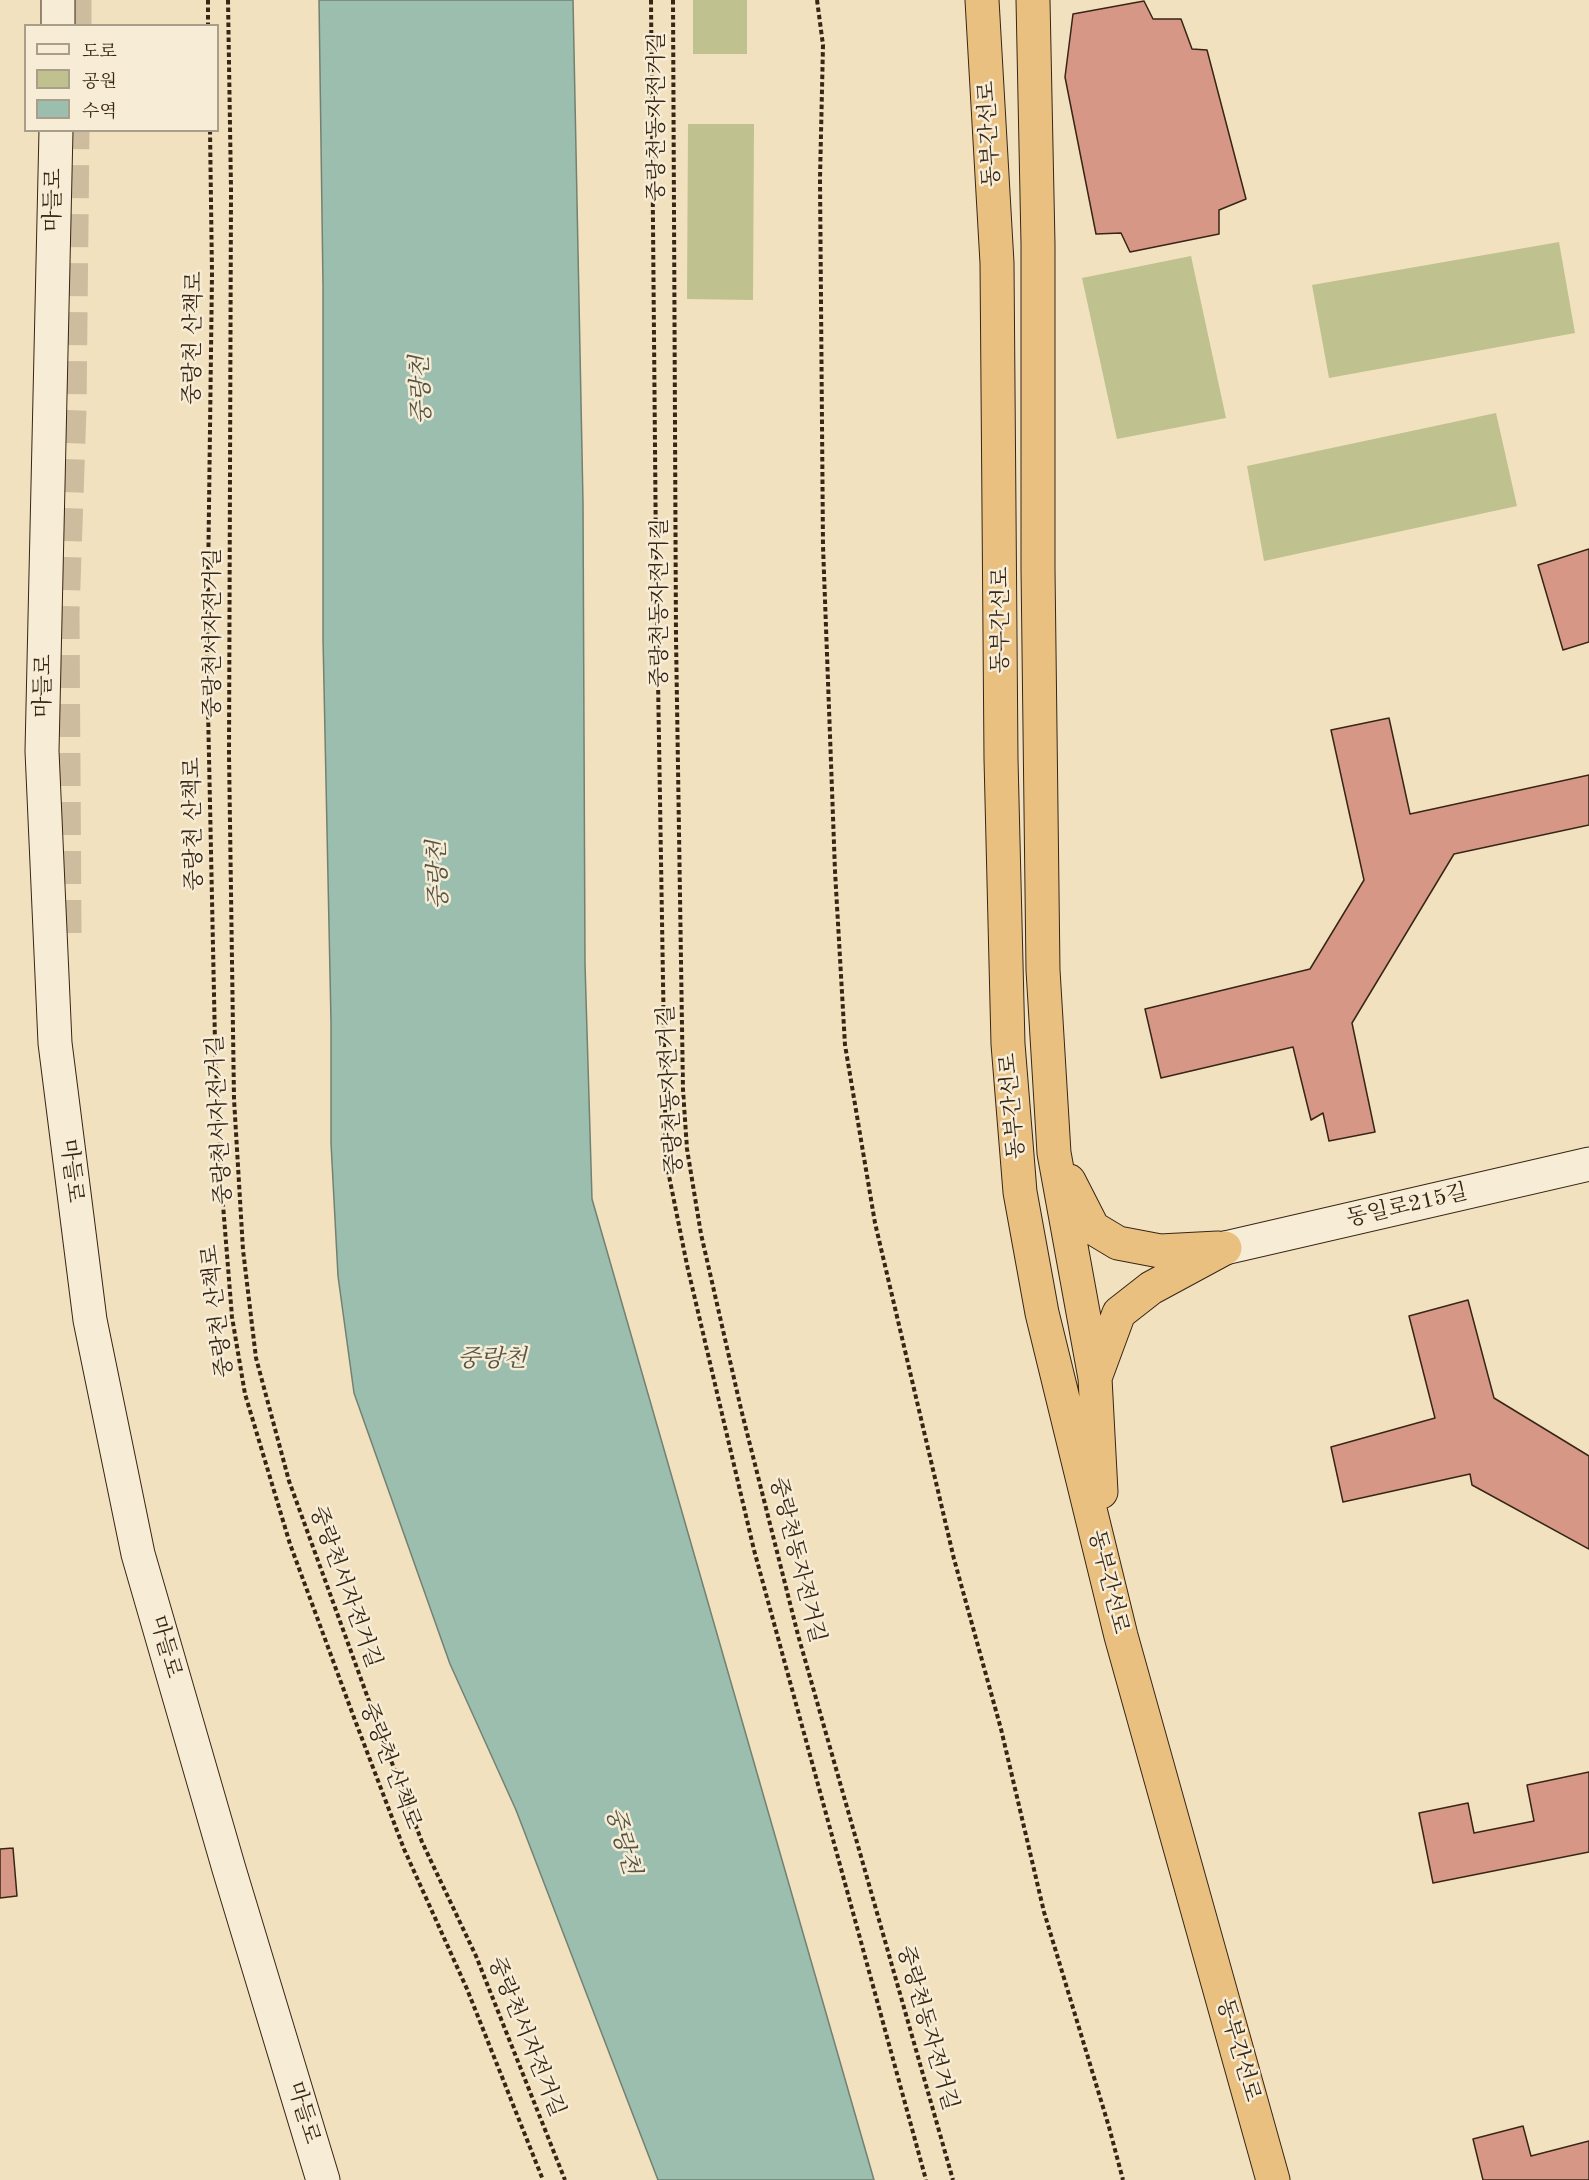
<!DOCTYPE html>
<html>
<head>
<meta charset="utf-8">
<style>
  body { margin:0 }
  #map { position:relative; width:1589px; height:2180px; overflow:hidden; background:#f2e1bf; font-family:"Old Standard TT","Noto Serif KR",serif }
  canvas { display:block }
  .legend { position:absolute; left:24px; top:24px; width:195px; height:108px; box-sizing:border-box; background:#f7ecd5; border:2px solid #aa9d89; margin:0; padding:8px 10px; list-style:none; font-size:18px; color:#372616 }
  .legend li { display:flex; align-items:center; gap:12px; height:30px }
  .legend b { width:30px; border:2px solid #aa9d89 }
</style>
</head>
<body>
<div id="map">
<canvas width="1589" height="2180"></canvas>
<ul class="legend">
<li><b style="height:8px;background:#f7ecd5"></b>도로</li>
<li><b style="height:16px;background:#bfc18f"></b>공원</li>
<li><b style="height:16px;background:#9bbeaf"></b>수역</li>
</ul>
</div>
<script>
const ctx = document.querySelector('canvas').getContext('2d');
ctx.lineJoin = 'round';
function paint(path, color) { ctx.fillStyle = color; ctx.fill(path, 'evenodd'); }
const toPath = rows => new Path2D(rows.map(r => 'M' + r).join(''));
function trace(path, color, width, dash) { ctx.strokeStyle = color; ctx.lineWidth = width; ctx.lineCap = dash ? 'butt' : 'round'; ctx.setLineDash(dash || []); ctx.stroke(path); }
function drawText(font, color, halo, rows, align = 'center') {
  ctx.font = font + ' "Old Standard TT","Noto Serif KR",serif'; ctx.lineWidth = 5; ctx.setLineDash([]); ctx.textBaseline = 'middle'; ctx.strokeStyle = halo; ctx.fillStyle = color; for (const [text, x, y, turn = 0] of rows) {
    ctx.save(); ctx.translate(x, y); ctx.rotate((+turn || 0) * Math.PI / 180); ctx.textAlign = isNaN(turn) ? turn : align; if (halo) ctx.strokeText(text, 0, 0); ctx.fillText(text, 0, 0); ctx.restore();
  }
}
paint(toPath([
  [693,0,747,0,747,54,693,54],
  [688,124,754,124,753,300,687,299],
  [1559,242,1575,333,1329,378,1312,285],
  [1191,256,1226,418,1117,439,1082,278],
  [1496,413,1517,506,1264,561,1247,466]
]), '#bfc18f');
const water = toPath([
  [319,0,573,0,583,502,585,964,592,1199,874,2180,658,2180,516,1810,450,1664,354,1393,338,1276,331,1143,331,1022,323,638,323,286,319,0]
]);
paint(water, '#9bbeaf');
trace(water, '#738172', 1.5);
const building = toPath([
  [1144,1,1153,19,1181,19,1192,49,1207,50,1246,199,1219,210,1219,234,1130,252,1121,233,1096,234,1065,77,1073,14,1144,1],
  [1589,549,1589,642,1563,650,1538,565,1589,549],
  [1389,718,1410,814,1589,775,1589,825,1454,854,1352,1023,1375,1132,1329,1141,1323,1113,1311,1120,1293,1047,1161,1078,1145,1009,1310,969,1364,880,1331,730,1389,718],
  [1468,1300,1494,1398,1589,1456,1589,1549,1472,1485,1470,1474,1343,1502,1331,1447,1435,1418,1409,1316,1468,1300],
  [1589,1772,1589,1852,1433,1883,1419,1813,1468,1803,1474,1833,1534,1821,1527,1785,1589,1772],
  [13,1848,17,1896,0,1898,0,1849,13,1848],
  [1523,2126,1531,2156,1589,2141,1589,2180,1483,2180,1473,2139,1523,2126]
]);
paint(building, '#d79787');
trace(building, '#372616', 1.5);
trace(toPath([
  [75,26,75,0],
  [65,933,63,613,70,409,73,130]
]), '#cdbc9d', 33, [33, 16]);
const secondary = toPath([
  [58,26,58,0],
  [56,130,42,751,55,1043,90,1320,138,1554,229,1869,323,2180],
  [1225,1248,1589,1164]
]);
const highway = toPath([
  [982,0,997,263,1001,759,1008,1044,1020,1192,1042,1313,1121,1636,1273,2180],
  [1033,0,1038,244,1038,569,1043,970,1054,1153,1095,1378],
  [1069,1181,1093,1228,1118,1243,1160,1251,1218,1248],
  [1101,1492,1095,1378,1119,1313,1151,1288,1225,1248]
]);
trace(secondary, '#372616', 35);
trace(highway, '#372616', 35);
trace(toPath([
  [208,0,208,26],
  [228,0,231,189,229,754,234,1099,243,1250,256,1358,289,1481,381,1734,422,1842,476,1956,565,2180],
  [651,0,656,559,666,1161,687,1265,754,1550,926,2180],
  [673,0,676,638,683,1090,687,1149,701,1234,741,1409,798,1635,953,2180],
  [817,0,823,45,820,179,823,546,835,871,845,1045,875,1223,954,1559,1001,1729,1044,1912,1109,2127,1123,2180],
  [210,130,212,274,207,661,215,1042,221,1180,232,1317,245,1394,290,1544,353,1715,404,1849,467,1989,543,2180]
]), '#372616', 4, [4.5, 3]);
trace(secondary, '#f7ecd5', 33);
trace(highway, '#e9c080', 33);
drawText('22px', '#372616', '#f7ecd5', [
  ["중랑천동자전거길",657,117,-90],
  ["동부간선로",990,134,-93],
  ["마들로",54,200,-89],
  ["중랑천 산책로",194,338,-89],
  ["중랑천동자전거길",660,603,-90],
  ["동부간선로",1001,620,-90],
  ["중랑천서자전거길",213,633,-90],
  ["마들로",44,686,-89],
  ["중랑천 산책로",194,824,-91],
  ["중랑천동자전거길",671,1090,-93],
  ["동부간선로",1013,1106,-95],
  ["중랑천서자전거길",220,1120,-93],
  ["마들로",71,1171,83],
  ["동일로215길",1407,1206,-13],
  ["중랑천 산책로",218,1311,-97],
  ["중랑천동자전거길",797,1560,76],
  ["동부간선로",1108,1582,76],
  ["중랑천서자전거길",345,1587,70],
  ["마들로",165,1647,74],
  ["중랑천 산책로",390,1766,69],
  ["중랑천동자전거길",927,2028,74],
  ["중랑천서자전거길",526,2037,68],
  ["동부간선로",1238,2050,74],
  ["마들로",303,2113,73]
]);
drawText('italic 24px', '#555444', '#f7ecd5', [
  ["중랑천",422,390,-92],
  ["중랑천",439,875,-92],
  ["중랑천",492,1360],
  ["중랑천",622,1841,74]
]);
</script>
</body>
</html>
